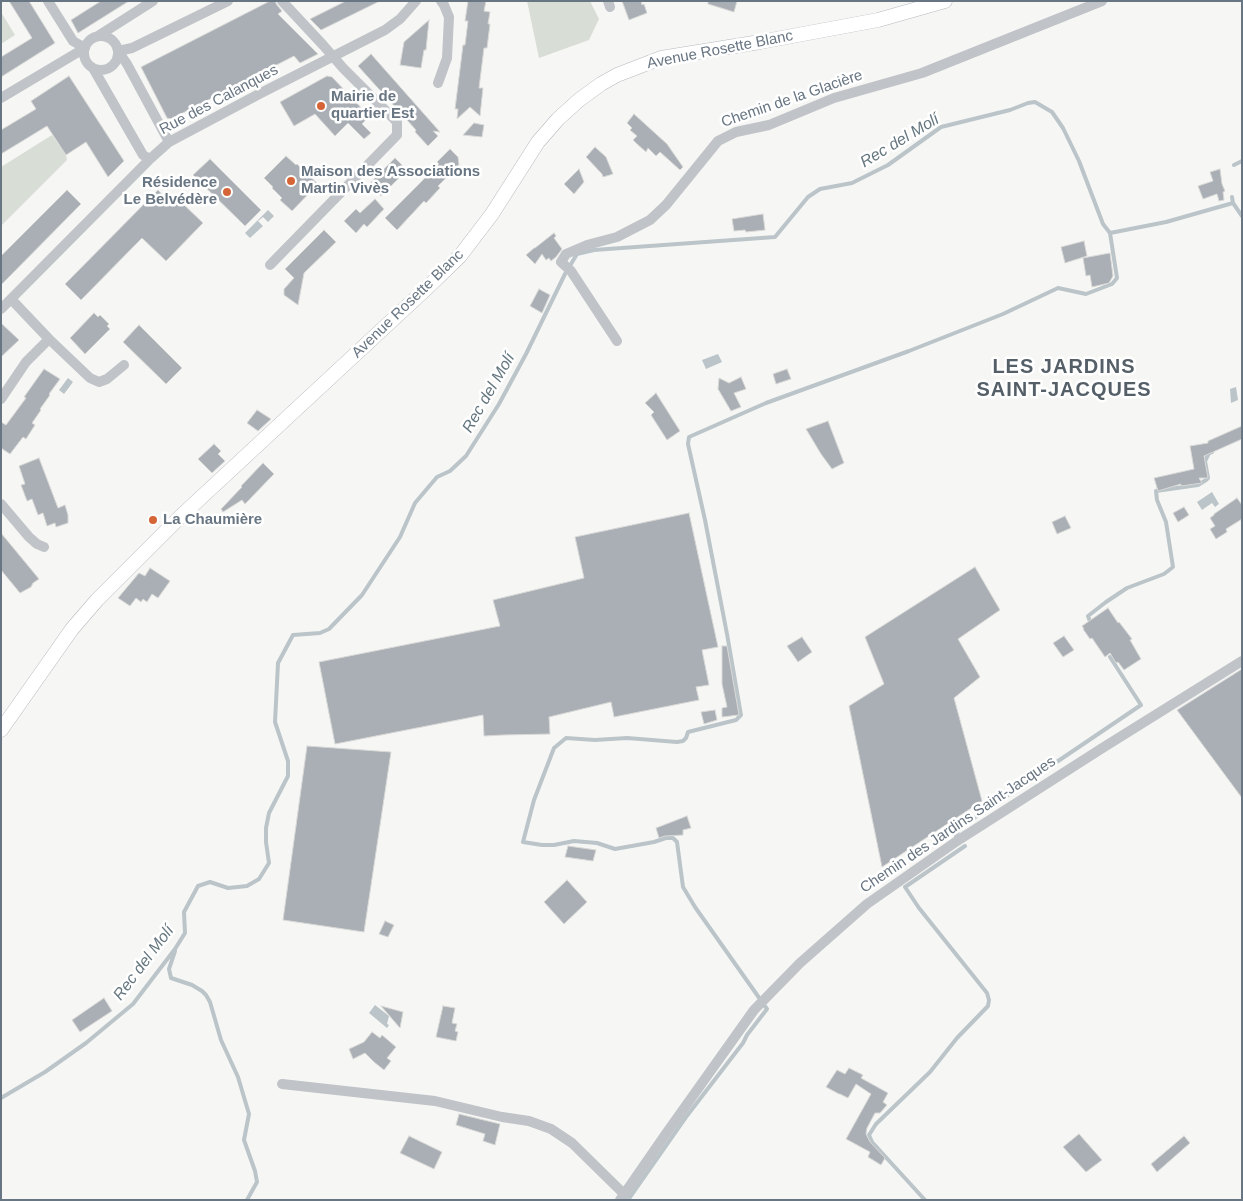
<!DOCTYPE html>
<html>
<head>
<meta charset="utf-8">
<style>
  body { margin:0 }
  #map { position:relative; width:1243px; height:1201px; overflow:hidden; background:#f6f7f4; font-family:Helvetica,sans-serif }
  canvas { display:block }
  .frame { position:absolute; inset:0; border:2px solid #687582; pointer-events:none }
</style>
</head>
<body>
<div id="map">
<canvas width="1243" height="1201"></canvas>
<div class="frame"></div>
</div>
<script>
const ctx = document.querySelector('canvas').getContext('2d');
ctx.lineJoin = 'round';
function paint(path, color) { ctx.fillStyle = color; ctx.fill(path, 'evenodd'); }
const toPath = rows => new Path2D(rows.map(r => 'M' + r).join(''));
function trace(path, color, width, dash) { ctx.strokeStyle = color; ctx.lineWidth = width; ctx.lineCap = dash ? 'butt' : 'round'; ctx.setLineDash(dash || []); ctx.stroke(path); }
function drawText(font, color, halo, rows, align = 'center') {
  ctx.font = font + ' Helvetica,sans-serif'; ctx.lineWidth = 5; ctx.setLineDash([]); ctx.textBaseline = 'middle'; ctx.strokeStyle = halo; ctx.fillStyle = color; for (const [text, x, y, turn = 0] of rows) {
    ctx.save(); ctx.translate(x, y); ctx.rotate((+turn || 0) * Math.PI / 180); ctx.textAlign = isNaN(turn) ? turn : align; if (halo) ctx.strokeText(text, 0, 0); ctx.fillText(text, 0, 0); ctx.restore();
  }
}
paint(toPath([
  [527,1,590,1,599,19,589,40,539,58],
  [1,12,15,35,1,44],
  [52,135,66,155,67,160,1,226,1,167]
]), '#d8ddd5');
paint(toPath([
  [268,210,274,216,268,222,263,217,258,221,263,226,250,238,245,233],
  [718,354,722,362,706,369,702,360],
  [68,378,73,382,64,394,59,390],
  [1236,387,1238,400,1231,403,1230,389],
  [1212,492,1219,504,1215,507,1212,503,1202,510,1197,502],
  [375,1005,389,1016,387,1024,389,1025,387,1028,369,1013]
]), '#bbc4c9');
trace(toPath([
  [1234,165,1242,161],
  [1233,203,1242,216],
  [1091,624,1088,616,1106,602,1127,588,1164,574,1173,567,1166,522,1157,500,1156,491,1198,485,1206,480,1208,478,1205,461,1209,453,1212,452],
  [956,836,959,828,1141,705,1110,657],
  [175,951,169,969,171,978,192,985,202,991,206,995,210,1002,221,1040,238,1077,249,1114,244,1140,255,1171,257,1182,247,1200],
  [1,1098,45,1072,86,1043,133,1004,175,949,185,933,184,912,198,886,210,882,228,888,247,886,259,879,269,863,266,842,266,828,269,813,288,776,288,761,275,722,278,663,293,635,320,633,329,629,362,595,400,537,415,503,437,477,450,471,466,456,499,404,526,354,565,274,577,254,594,250,775,237,808,197,820,189,852,183,888,165,941,127,1010,110,1028,103,1035,102,1052,112,1063,128,1079,161,1103,224,1110,233,1166,222,1233,203,1232,197],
  [628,1200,686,1117,743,1043,747,1035,767,1009,695,907,683,887,677,842,673,838,666,838,654,842,615,849,597,843,574,841,554,845,542,845,523,842,534,800,554,748,566,738,595,740,627,738,677,742,683,741,686,738,688,732,736,720,741,715,727,634,705,520,688,444,689,437,766,403,909,351,1003,314,1058,288,1086,294,1112,284,1117,278,1110,233],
  [925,1200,872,1142,869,1135,876,1124,930,1072,957,1038,988,1006,989,1000,987,993,919,908,905,887,965,846]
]), '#bbc4c9', 4);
const building = toPath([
  [9,1,29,1,55,43,1,77,1,57,32,38,9,1],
  [101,1,129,1,78,33,71,20,101,1],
  [270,1,275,1,277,5,282,11,278,14,318,54,300,63,294,56,171,119,167,118,141,67,270,1],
  [346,1,380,1,321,30,310,19,346,1],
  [468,1,486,1,484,11,490,12,488,24,490,24,487,48,484,48,479,88,483,88,480,116,470,107,457,119,458,109,455,109,463,45,465,45,468,21,465,21,468,1],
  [622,1,641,1,642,5,644,4,647,13,629,20,622,1],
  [708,1,737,1,734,12,708,4,708,1],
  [429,20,426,50,424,50,421,68,400,65,404,42,429,20],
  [371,54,440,132,433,131,438,136,428,146,415,132,416,130,358,66,371,54],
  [69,76,124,161,108,177,86,142,66,155,47,126,1,154,1,130,36,109,31,101,69,76],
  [327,76,332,77,369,116,362,124,371,133,364,139,348,123,335,136,315,114,294,126,280,102,327,76],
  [634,114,667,144,683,167,680,170,660,152,656,156,648,148,646,152,636,143,633,140,637,136,630,130,632,128,627,123,634,114],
  [474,123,484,125,482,137,463,135,474,123],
  [595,147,606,157,613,174,603,177,602,174,586,157,595,147],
  [450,149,458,157,459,165,438,186,440,188,426,203,424,201,397,230,385,218,439,164,437,162,450,149],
  [286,156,296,165,297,164,318,184,292,211,280,200,282,198,272,188,273,187,264,178,286,156],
  [395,158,407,170,381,196,369,184,395,158],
  [210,159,261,210,245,226,193,175,210,159],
  [579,169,584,182,574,194,564,184,579,169],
  [1220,169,1222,184,1225,191,1223,192,1224,200,1219,201,1217,194,1203,199,1198,186,1213,181,1210,172,1220,169],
  [67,190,81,204,1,285,1,256,67,190],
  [158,190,173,206,179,200,203,223,166,261,142,238,81,300,65,284,158,190],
  [375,199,384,209,367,227,364,224,356,233,344,221,356,209,360,213,375,199],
  [763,214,765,230,746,232,745,230,734,231,732,219,763,214],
  [324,230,336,242,304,273,298,305,284,295,284,289,294,278,285,269,324,230],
  [554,233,556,236,554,238,562,249,556,257,551,261,549,258,546,260,542,254,535,264,526,255,534,248,535,248,554,233],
  [1084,241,1087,256,1065,263,1061,247,1084,241],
  [1110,253,1113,276,1109,283,1092,287,1090,275,1086,276,1083,258,1110,253],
  [539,289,550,295,542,313,530,306,539,289],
  [94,313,98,317,100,315,109,324,107,326,110,329,85,354,70,338,94,313],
  [1,323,19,340,1,357,1,323],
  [139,325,182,368,166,384,123,342,139,325],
  [44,369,60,379,49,394,50,395,40,409,41,410,32,423,35,425,26,439,23,437,10,454,1,448,1,422,6,425,26,398,24,397,44,369],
  [787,369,791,379,776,384,773,374,787,369],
  [741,377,746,389,734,393,741,407,731,411,718,389,719,378,729,383,741,377],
  [656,393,680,431,667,440,651,415,654,412,645,403,656,393],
  [257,410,271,419,258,431,247,423,257,410],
  [828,421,844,463,832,469,821,454,806,429,828,421],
  [1242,426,1242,439,1204,456,1208,478,1199,478,1202,483,1181,486,1181,484,1158,491,1154,478,1194,469,1190,446,1208,443,1208,441,1242,426],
  [214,444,221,451,218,454,225,461,212,473,198,459,214,444],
  [39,458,58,508,65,505,68,515,68,523,56,527,55,523,47,526,43,513,38,515,32,499,27,501,21,485,25,484,19,466,39,458],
  [263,463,274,474,245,504,242,500,223,512,221,509,242,487,241,486,263,463],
  [1237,498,1242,505,1242,519,1226,529,1227,532,1216,539,1210,529,1215,526,1210,518,1214,515,1214,514,1237,498],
  [1184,507,1189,515,1178,522,1173,513,1184,507],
  [689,513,718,647,702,650,709,685,696,687,699,700,614,717,611,702,549,717,550,734,503,735,484,736,483,715,335,744,319,662,500,626,493,600,584,578,575,537,689,513],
  [1065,516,1071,528,1057,534,1052,522,1065,516],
  [1,533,39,579,33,583,31,587,20,593,1,570,1,533],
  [975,567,1000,610,958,639,980,677,954,698,982,801,882,867,849,706,884,684,865,637,975,567],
  [150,568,170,581,158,598,152,594,147,602,143,599,141,602,136,598,130,606,118,598,139,573,145,576,150,568],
  [1108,608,1118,623,1119,622,1132,639,1130,640,1141,659,1124,670,1118,662,1116,663,1110,653,1105,657,1092,638,1090,639,1083,629,1084,629,1082,626,1108,608],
  [1064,636,1074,650,1063,657,1053,643,1064,636],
  [802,637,812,652,798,662,787,646,802,637],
  [722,646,727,646,739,715,722,717,722,708,727,707,722,684,722,646],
  [1242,669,1242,798,1177,710,1242,669],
  [715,710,717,720,704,724,701,712,715,710],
  [307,746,391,752,364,932,283,920,307,746],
  [687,816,691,828,683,830,683,835,665,836,659,838,656,828,687,816],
  [568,846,596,850,593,861,565,857,568,846],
  [567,880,587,902,564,924,544,902,567,880],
  [385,921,394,925,388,937,379,934,385,921],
  [104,998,112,1011,80,1032,72,1020,104,998],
  [381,1006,403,1012,400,1028,381,1006],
  [443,1006,455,1008,452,1023,457,1024,455,1031,458,1032,456,1041,436,1037,443,1006],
  [372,1032,380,1038,382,1035,396,1047,387,1058,391,1061,384,1070,374,1062,365,1053,353,1059,349,1049,364,1042,372,1032],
  [849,1068,863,1075,861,1078,888,1093,883,1102,887,1105,880,1113,875,1113,867,1128,866,1134,870,1142,885,1158,881,1165,868,1157,870,1152,846,1139,871,1094,856,1084,848,1098,840,1094,839,1094,826,1087,837,1070,845,1074,849,1068],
  [459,1114,500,1124,495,1145,483,1141,485,1134,456,1125,459,1114],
  [1079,1134,1102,1160,1086,1172,1063,1147,1079,1134],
  [409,1136,442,1152,434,1169,400,1153,409,1136],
  [1184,1136,1190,1143,1157,1172,1151,1164,1184,1136]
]);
paint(building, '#a9afb5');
trace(building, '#d8d8d6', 1);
const secondary = toPath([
  [1,730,72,629,97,600,180,517,429,286,460,256,492,214,538,142,558,119,579,100,601,84,617,75,661,58,760,42,878,20,945,1]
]);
trace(secondary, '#b5b9bd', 15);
trace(toPath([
  [608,1,610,7],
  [98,36,153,1],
  '84 53a17 17 0 1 1 34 0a17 17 0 1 1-34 0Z',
  [93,68,143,155,150,159],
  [438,83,447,58,449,17,444,5,441,1],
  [1,98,85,48,73,41,48,1],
  [169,142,127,64,118,51,132,48,228,1],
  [270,265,397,135,397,122,343,68,323,45,282,1],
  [11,299,49,339,90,378,99,382,107,379,124,365],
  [1,309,150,159,169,142,261,93,385,30,400,19,416,1],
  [617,341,571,271,561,262,566,254,587,245,617,237,650,220,666,205,718,141,736,132,769,125,834,98,922,73,1102,1],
  [1,399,26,362,49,339],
  [1,504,29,537,37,544,44,547],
  [282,1084,435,1101,502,1117,529,1121,551,1129,572,1143,624,1194],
  [620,1200,665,1135,754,1010,800,963,867,904,957,841,1104,747,1242,661]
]), '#c0c3c7', 10);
trace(secondary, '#fff', 14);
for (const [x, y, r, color] of [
  [321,106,5,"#d56536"],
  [291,181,5,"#d56536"],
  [227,192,5,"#d56536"],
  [153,520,5,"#d56536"]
]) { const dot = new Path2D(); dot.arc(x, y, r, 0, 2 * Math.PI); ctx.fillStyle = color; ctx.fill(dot); trace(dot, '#fff', 2); }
drawText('15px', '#687582', '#fff', [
  ["Avenue Rosette Blanc",720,50,-11],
  ["Chemin de la Glacière",792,99,-19],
  ["Rue des Calanques",219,100,-28],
  ["Avenue Rosette Blanc",408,304,-44],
  ["Chemin des Jardins Saint-Jacques",958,825,-34]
]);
drawText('bold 15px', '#687582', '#fff', [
  ["Mairie de",331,97],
  ["quartier Est",331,114],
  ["Maison des Associations",301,172],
  ["Martin Vivès",301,189],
  ["Résidence",217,183,"right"],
  ["Le Belvédère",217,200,"right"],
  ["La Chaumière",163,520]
], 'left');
drawText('italic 16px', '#64767f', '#fff', [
  ["Rec del Molí",900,141,-31],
  ["Rec del Molí",489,393,-60],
  ["Rec del Molí",144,963,-53]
]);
ctx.letterSpacing = '1px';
drawText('bold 20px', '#555f68', '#fff', [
  ["LES JARDINS",1064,367],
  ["SAINT-JACQUES",1064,390]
]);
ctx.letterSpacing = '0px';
</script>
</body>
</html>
